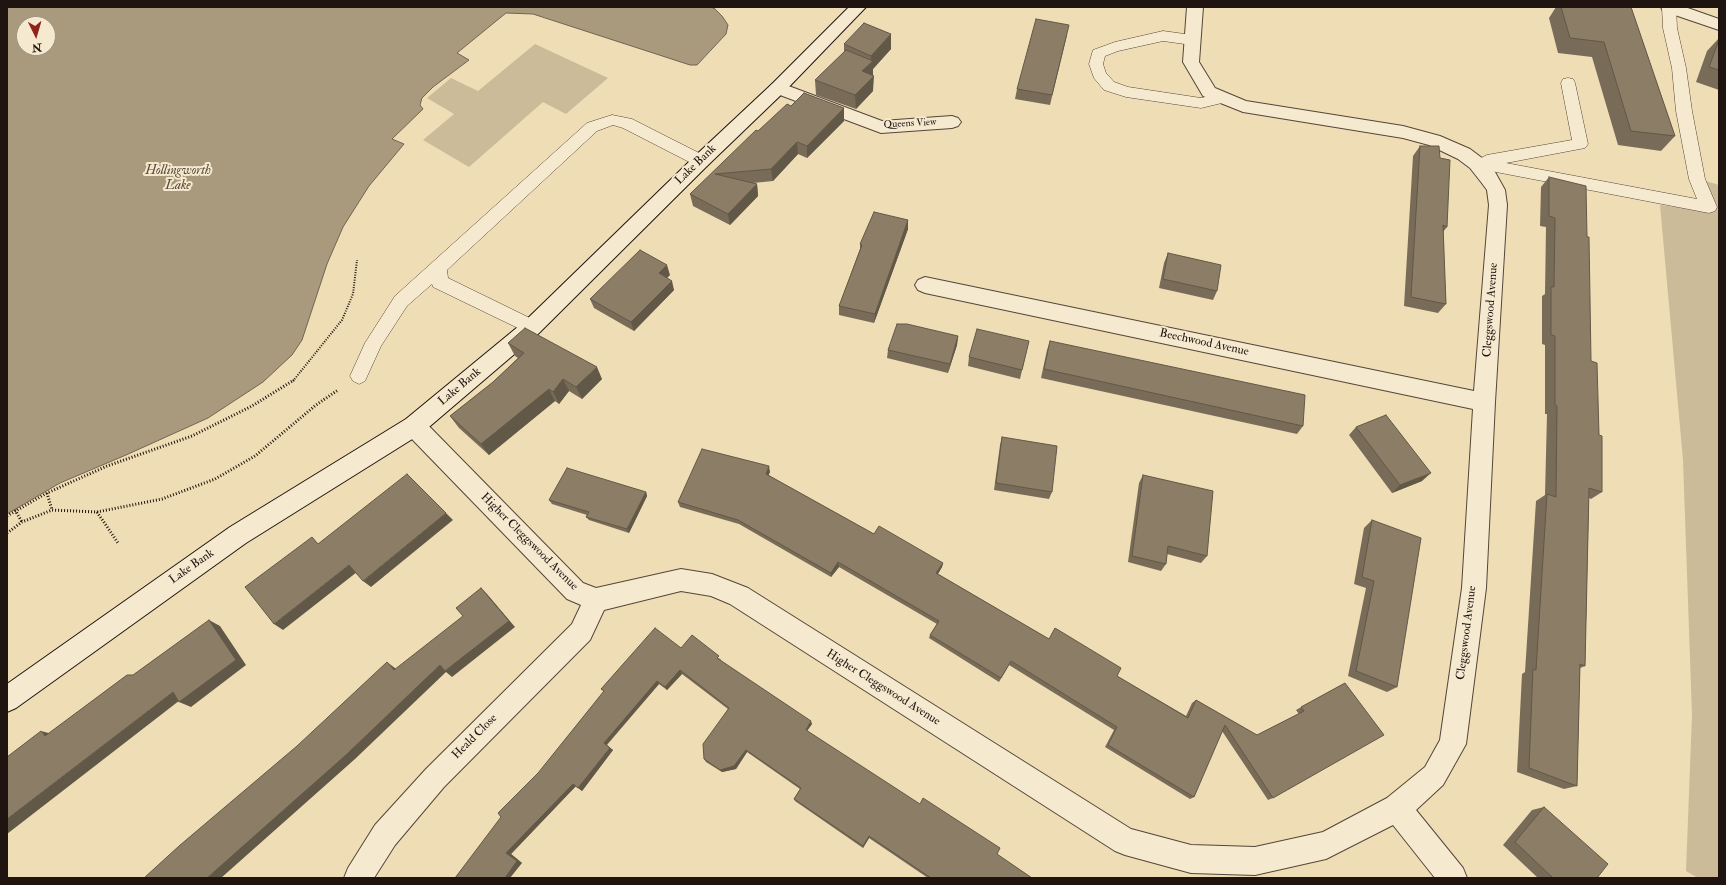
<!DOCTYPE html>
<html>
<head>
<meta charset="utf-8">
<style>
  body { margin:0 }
  #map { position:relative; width:1726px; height:885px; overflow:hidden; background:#efddb5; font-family:"IM FELL Double Pica",serif }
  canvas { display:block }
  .frame { position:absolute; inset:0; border:8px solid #201410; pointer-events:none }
  .north { position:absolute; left:16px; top:16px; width:40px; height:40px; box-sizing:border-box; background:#f5e9cf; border:1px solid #a09483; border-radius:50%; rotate:175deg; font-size:11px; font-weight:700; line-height:16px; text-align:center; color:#201410 }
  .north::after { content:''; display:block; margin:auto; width:14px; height:18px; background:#8f2418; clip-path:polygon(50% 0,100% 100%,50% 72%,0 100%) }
</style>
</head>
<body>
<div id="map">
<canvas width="1726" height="885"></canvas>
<div class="frame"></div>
<div class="north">N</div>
</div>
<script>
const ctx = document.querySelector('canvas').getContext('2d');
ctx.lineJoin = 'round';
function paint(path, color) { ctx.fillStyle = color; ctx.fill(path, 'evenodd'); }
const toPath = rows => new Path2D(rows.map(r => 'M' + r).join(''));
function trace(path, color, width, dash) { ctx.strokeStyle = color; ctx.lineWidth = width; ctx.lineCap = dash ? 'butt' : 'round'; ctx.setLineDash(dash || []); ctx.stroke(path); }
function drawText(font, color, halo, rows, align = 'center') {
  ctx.font = font + ' "IM FELL Double Pica",serif'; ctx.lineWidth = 4; ctx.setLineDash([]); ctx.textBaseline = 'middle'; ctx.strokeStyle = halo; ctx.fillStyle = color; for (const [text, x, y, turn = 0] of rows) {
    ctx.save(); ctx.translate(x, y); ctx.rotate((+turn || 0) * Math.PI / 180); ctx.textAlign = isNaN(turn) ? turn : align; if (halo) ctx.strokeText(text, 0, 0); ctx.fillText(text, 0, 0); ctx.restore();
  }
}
paint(toPath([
  [535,44,608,78,566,114,543,102,469,167,423,140,454,114,427,98,451,78,478,91],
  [1706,181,1719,185,1719,878,1698,878,1686,871,1692,715,1683,460,1660,205,1708,211]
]), '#cb9');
const water = toPath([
  [7,7,708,7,714,8,722,16,728,25,726,34,697,65,690,65,533,14,506,13,457,53,469,60,433,87,422,98,420,105,423,109,392,139,404,144,369,186,343,227,327,264,302,340,292,355,263,382,208,418,126,455,60,483,7,514,7,7],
  [24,24,48,24,48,48,24,48,24,24]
]);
paint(water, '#a9997d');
trace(water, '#726451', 1);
const service = toPath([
  [1662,7,1676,7,1677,28,1686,68,1692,111,1705,179,1717,207,1715,211,1709,213,1470,167,1468,163,1470,159,1476,157,1481,158,1487,155,1572,140,1561,83,1563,79,1568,78,1573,79,1575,83,1588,144,1585,148,1506,163,1697,199,1689,179,1676,111,1672,68,1663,28,1662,7],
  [1163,31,1192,35,1197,37,1199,40,1197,43,1192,45,1163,41,1118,51,1105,56,1103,64,1106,73,1114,82,1128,87,1201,98,1221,93,1226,94,1228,98,1226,102,1201,108,1126,97,1104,90,1094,78,1089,64,1093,50,1115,42,1163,31],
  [612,115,632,119,707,157,709,161,707,165,701,167,695,165,623,128,613,125,597,131,447,270,448,278,538,322,541,327,538,332,532,334,526,332,433,287,432,284,407,306,381,346,365,381,359,384,353,381,350,376,365,343,395,296,587,123,612,115]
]);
const minor = toPath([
  [1187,7,1203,7,1199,62,1215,88,1246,101,1403,126,1440,136,1470,149,1482,158,1495,172,1505,190,1507,205,1495,402,1486,588,1466,744,1443,785,1416,810,1463,868,1467,878,1435,878,1393,825,1326,859,1255,875,1191,873,1125,855,1115,851,730,604,711,596,681,591,604,610,590,640,444,787,395,845,374,878,344,878,348,868,375,825,426,769,572,624,581,605,567,599,406,433,403,426,406,419,414,417,422,419,583,583,596,588,681,569,712,574,748,588,1131,829,1191,845,1255,847,1323,832,1387,798,1425,767,1440,740,1462,588,1473,409,925,293,918,290,915,285,918,280,925,277,1474,391,1489,205,1487,190,1481,182,1470,168,1458,159,1429,145,1403,138,1243,112,1203,96,1183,62,1187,7],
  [778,82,882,121,952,116,958,118,961,122,958,126,952,128,881,133,772,92,769,88,772,84,778,82]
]);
const tertiary = toPath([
  [1661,7,1685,7,1719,19,1719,30,1663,11,1661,7]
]);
const secondary = toPath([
  [849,7,866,7,784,92,707,166,539,333,422,433,246,543,16,708,7,712,7,684,230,527,406,419,525,321,695,156,772,84,849,7]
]);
trace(service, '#544639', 1);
trace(minor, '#544639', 2);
trace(tertiary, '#544639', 2);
trace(secondary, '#201410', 2);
trace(toPath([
  [293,381,342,320,353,294,357,260]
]), '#201410', 2, [1, 1.5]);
trace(toPath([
  [47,493,52,510],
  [15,510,22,522],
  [97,512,118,543],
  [7,516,47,493,107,466,192,436,252,406,294,380],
  [7,533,22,522,52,510,97,512,162,499,215,479,255,456,316,405,338,390]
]), '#201410', 3, [1, 2]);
paint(service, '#f5e9cf');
paint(minor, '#f5e9cf');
paint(tertiary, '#f5e9cf');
paint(secondary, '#f5e9cf');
paint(toPath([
  [1556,7,1631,7,1675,136,1661,151,1618,145,1592,57,1558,53,1549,18],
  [891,34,891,49,873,69,873,91,856,109,816,95,815,80,844,52,844,44],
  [1067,35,1050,105,1015,99,1017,89],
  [1719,38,1719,90,1696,82,1707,51],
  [791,106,844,121,807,158,798,154,773,181,753,183,757,184,758,196,730,225,693,206,690,194,758,131],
  [1420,146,1440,158,1447,227,1443,232,1446,304,1438,313,1404,306,1413,156],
  [1549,177,1591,361,1599,435,1602,492,1591,499,1589,498,1585,666,1580,668,1577,786,1564,789,1517,772,1522,674,1525,672,1536,501,1545,495,1547,414,1545,414,1545,345,1542,344,1542,296,1545,294,1546,227,1540,226,1541,187],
  [908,220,908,229,874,323,839,315,839,306,860,249,860,244],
  [1168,253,1217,291,1213,300,1159,288,1164,263],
  [670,275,667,278,674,290,634,331,594,308,590,299],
  [958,336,957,345,948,373,887,358,888,350],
  [1029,341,1020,379,968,366,969,357],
  [1050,341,1303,426,1297,434,1041,378,1047,350],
  [508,343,602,379,582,399,569,391,559,404,555,401,489,455,459,428,450,416,493,382,518,358,515,356],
  [1356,427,1422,481,1392,493,1349,435],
  [1002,437,1052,492,1049,499,994,490,1000,445],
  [770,472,768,475,874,534,943,563,942,567,938,574,1049,639,1117,676,1186,716,1192,703,1196,700,1257,735,1299,714,1296,710,1345,683,1273,798,1268,800,1222,731,1194,797,1190,799,1105,747,1114,730,1009,665,999,682,929,638,930,635,937,624,839,567,831,577,739,524,680,507,678,502],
  [1143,475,1207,556,1201,563,1167,554,1166,564,1161,571,1128,562,1139,483],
  [646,492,647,496,629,533,589,520,586,517,587,515,552,504,549,500],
  [1372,520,1397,687,1387,692,1348,676,1366,588,1354,584,1364,528],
  [681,648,721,659,720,660,812,724,807,731,1032,878,928,878,869,838,863,848,795,801,794,799,800,789,747,752,736,769,722,772,706,762,704,759,728,709,682,674,667,690,659,684,607,745,613,750,582,791,576,786,511,854,522,863,455,878,604,691,601,689],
  [1544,807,1597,878,1538,878,1503,845,1532,810]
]), '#786c58');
paint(toPath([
  [891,34,891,49,873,69,873,76,862,71,871,63,871,56],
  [874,76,873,91,856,109,855,95],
  [844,108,844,121,807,158,807,146],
  [797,142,798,154,773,181,771,169],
  [757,184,758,196,730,225,728,214],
  [908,220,908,229,874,323,875,314],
  [667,265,670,275,661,283,659,273],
  [672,281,674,290,634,331,631,322],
  [958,336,957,345,948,373,950,364],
  [597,367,602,379,582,399,576,387],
  [563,379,569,391,559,404,553,392],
  [549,389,555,401,489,455,481,444],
  [769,466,770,472,767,479,766,474],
  [1431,473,1422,481,1392,493,1400,485],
  [646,492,647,496,629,533,627,529],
  [446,513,453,520,371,587,363,581],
  [838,562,839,567,831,577,831,573],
  [943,563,942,567,936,577,936,573],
  [349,565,357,572,283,630,274,624],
  [481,588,487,594,515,627,452,677,446,672,355,759,221,878,207,878,440,665],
  [209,620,220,626,246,665,191,707,179,702],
  [387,662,395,668,402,675,394,670],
  [680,670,682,674,667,690,665,687],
  [657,681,659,684,606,745,604,743],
  [173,692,184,697,7,834,7,819],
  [811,721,812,724,806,732,806,730],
  [41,731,56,735,45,736],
  [610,748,613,750,582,791,578,788],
  [746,750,747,752,736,769,722,772,720,770],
  [573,784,576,786,511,854,522,863,510,878,505,878,506,853],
  [869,836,869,838,863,848,863,846]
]), '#625847');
const building = toPath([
  [1561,7,1631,7,1675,136,1631,131,1604,42,1570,38,1561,7],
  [1036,19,1069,25,1052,95,1017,89,1036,19],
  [864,23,891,34,871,56,844,44,864,23],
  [1719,40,1719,70,1709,67,1719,40],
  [846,50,873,61,862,71,874,76,855,95,815,80,846,50],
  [804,93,844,108,807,146,797,142,771,169,715,174,757,184,728,214,690,194,756,130,758,131,787,104,791,106,804,93],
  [1420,146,1439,146,1440,158,1450,160,1447,227,1443,225,1446,304,1411,297,1420,146],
  [1549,177,1586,186,1587,237,1589,237,1591,361,1597,363,1599,435,1602,436,1602,492,1589,488,1585,666,1580,664,1577,786,1529,768,1533,669,1536,670,1547,494,1556,497,1557,406,1555,405,1555,336,1551,335,1551,287,1554,287,1555,218,1549,216,1549,177],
  [874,212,908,220,875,314,839,306,862,245,860,244,874,212],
  [640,250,667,265,659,273,672,281,631,322,590,299,640,250],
  [1168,253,1221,265,1217,291,1163,279,1168,253],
  [897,324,907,324,958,336,950,364,888,350,897,324],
  [525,328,597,367,576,387,563,379,553,392,549,389,481,444,450,416,493,382,524,353,508,343,525,328],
  [977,329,1029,341,1022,370,969,357,977,329],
  [1050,341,1305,395,1303,426,1044,369,1050,341],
  [1386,415,1431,473,1400,485,1356,427,1386,415],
  [1002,437,1057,446,1052,492,996,483,1002,437],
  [702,449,769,466,766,474,874,534,879,526,943,563,936,573,1049,639,1055,628,1121,668,1117,676,1188,718,1196,700,1257,735,1304,711,1301,707,1345,683,1384,735,1273,798,1225,725,1194,797,1108,745,1117,727,1011,661,1001,678,930,635,939,621,838,562,831,573,738,520,678,502,702,449],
  [567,468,646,492,627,529,586,517,589,512,549,500,567,468],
  [407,474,446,513,363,581,349,565,274,624,245,587,312,537,318,544,407,474],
  [1143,475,1213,491,1207,556,1168,546,1166,564,1132,556,1143,475],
  [1372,520,1421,538,1397,687,1356,671,1374,581,1362,577,1372,520],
  [481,588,509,621,445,671,440,665,346,755,207,878,144,878,179,846,297,746,387,662,394,670,463,616,456,608,481,588],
  [209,620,236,660,179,702,173,692,7,819,7,757,41,731,45,736,127,675,133,675,209,620],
  [655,628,681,648,692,635,719,656,717,658,811,721,806,730,920,804,923,798,1000,848,997,854,1032,878,931,878,869,836,863,846,794,799,801,788,746,750,734,766,720,770,704,759,703,744,729,708,680,670,665,687,657,681,604,743,610,748,578,788,573,784,506,853,517,861,505,878,455,878,501,817,498,813,538,773,604,691,601,689,655,628],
  [1544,807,1608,864,1597,878,1553,878,1515,842,1544,807]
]);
paint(building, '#8c7d66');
trace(building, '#625847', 1);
drawText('10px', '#201410', '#f5e9cf', [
  ["Queens View",910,124,-3]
]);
drawText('12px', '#201410', '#f5e9cf', [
  ["Lake Bank",696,165,-44],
  ["Cleggswood Avenue",1491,310,-86],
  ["Beechwood Avenue",1204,343,12],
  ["Lake Bank",460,387,-40],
  ["Higher Cleggswood Avenue",529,542,45],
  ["Lake Bank",192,567,-35],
  ["Cleggswood Avenue",1467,633,-83],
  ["Higher Cleggswood Avenue",883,688,32],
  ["Heald Close",475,737,-45]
]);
drawText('italic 13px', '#57493c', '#f5e9cf', [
  ["Hollingworth",178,171],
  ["Lake",178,186]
]);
</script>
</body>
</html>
